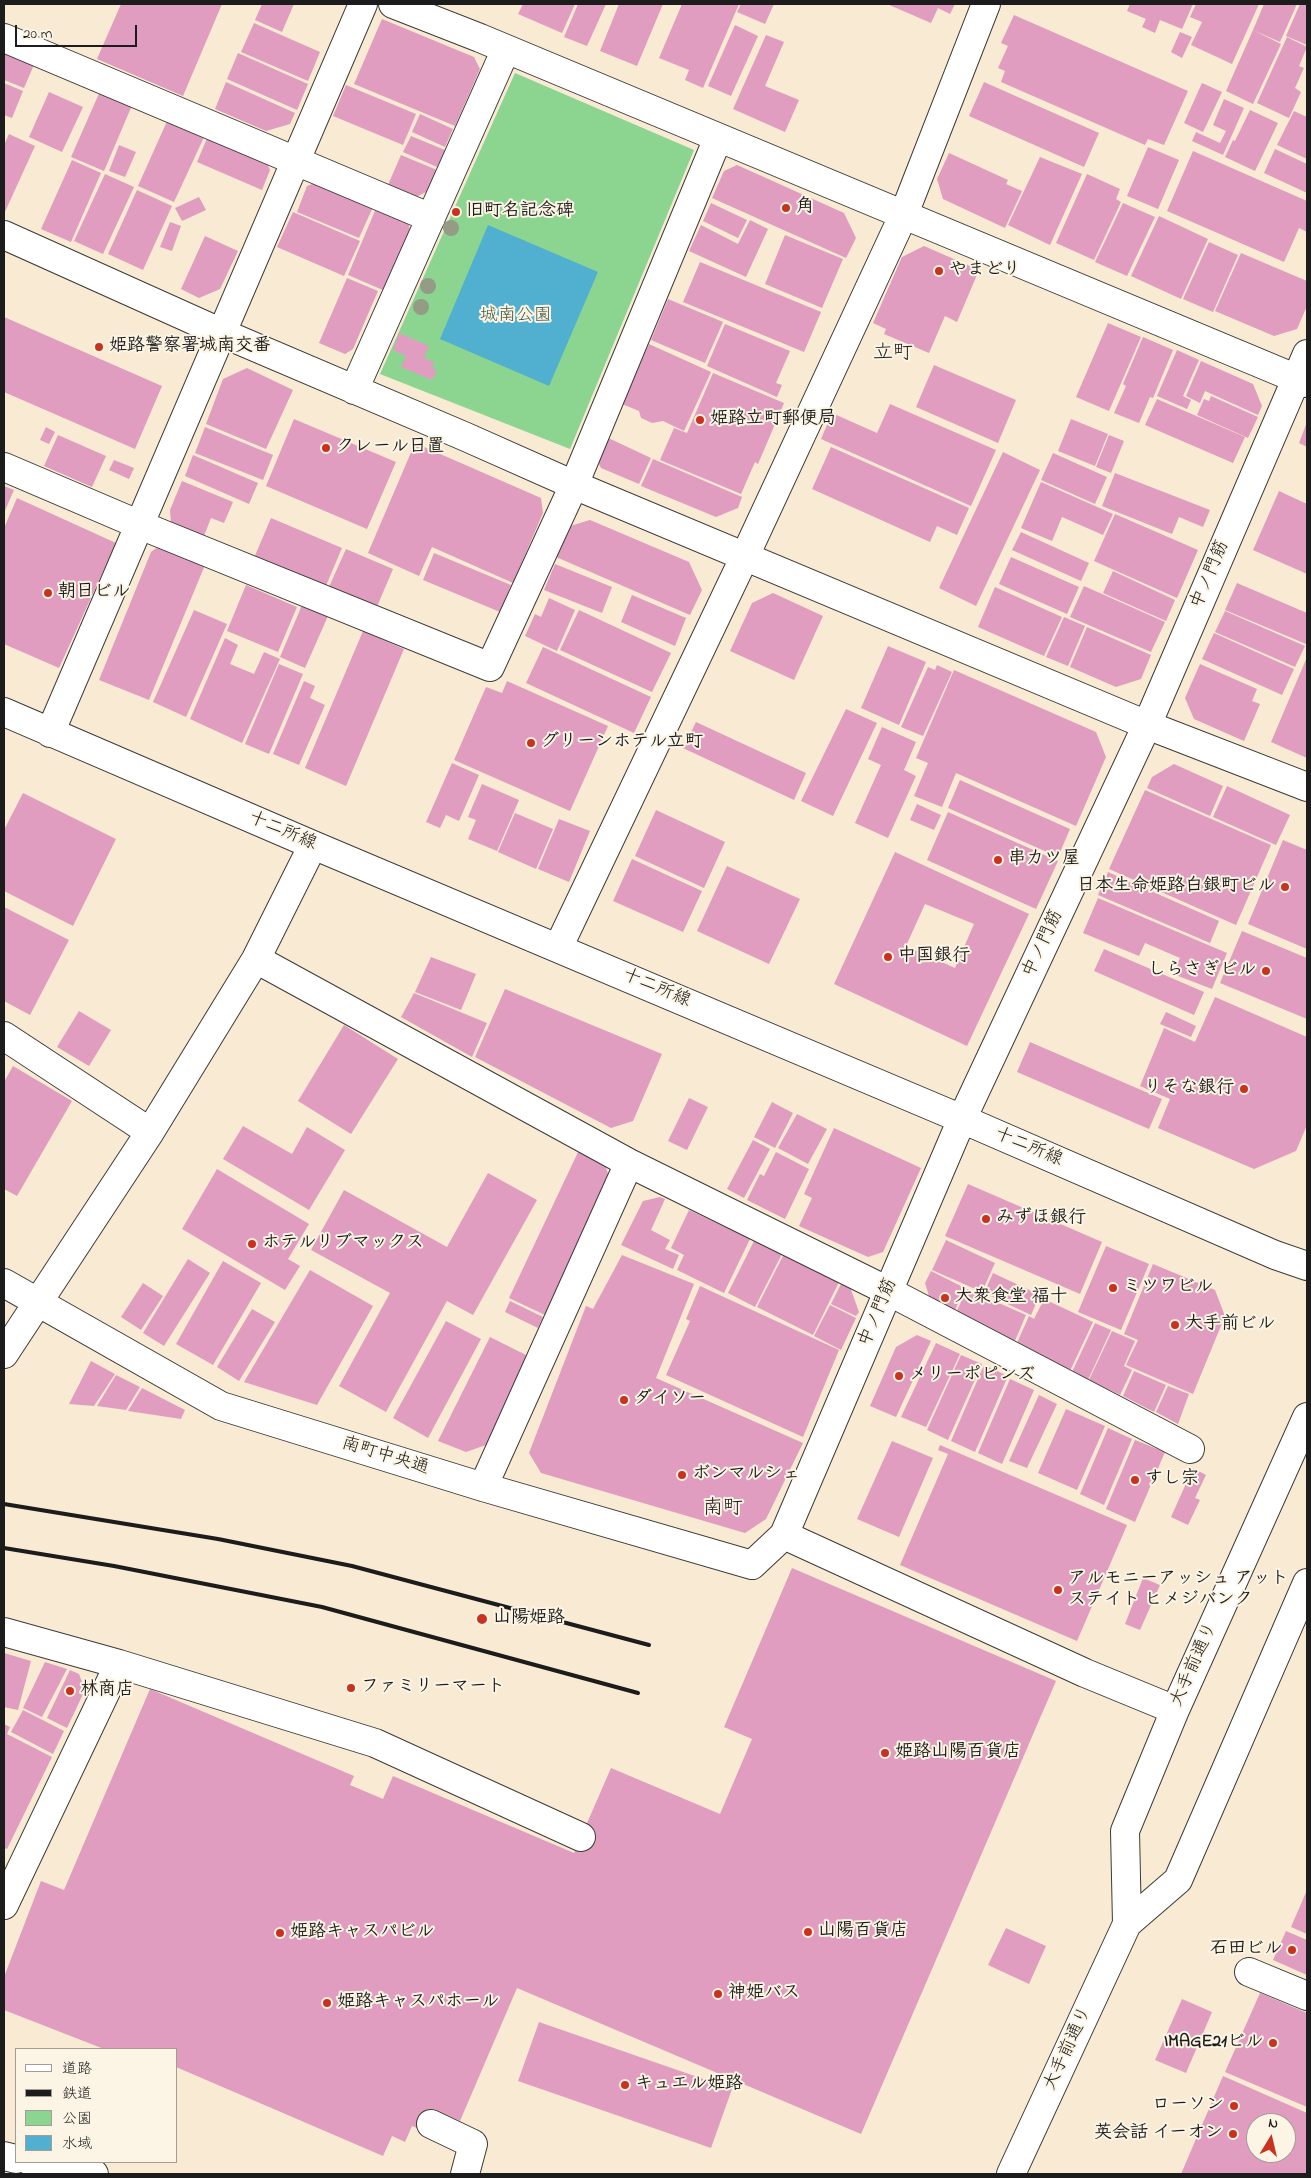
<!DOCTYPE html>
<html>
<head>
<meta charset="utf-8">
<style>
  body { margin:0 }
  #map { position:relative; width:1311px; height:2178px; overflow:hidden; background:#f8ead3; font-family:"Indie Flower","Klee One",sans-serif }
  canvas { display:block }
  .frame { position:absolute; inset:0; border:5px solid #1c1c1c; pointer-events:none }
  .legend { position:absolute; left:15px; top:2048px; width:162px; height:115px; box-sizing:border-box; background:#fcf5e5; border:1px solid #a29e95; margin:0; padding:6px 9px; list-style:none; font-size:15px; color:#1c1c1c }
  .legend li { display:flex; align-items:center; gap:10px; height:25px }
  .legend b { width:25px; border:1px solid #a29e95 }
  .north { position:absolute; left:1246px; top:2113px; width:50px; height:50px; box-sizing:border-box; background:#fcf5e5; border:1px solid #a29e95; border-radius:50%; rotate:9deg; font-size:14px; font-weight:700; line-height:20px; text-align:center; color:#1c1c1c }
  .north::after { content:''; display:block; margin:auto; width:18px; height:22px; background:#c8321e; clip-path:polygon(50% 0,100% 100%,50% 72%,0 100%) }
  .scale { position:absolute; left:15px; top:25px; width:122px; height:22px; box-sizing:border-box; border:2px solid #1c1c1c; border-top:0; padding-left:6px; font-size:15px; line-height:18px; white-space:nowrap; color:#1c1c1c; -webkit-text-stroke:4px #fcf5e5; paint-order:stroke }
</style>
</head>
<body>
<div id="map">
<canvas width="1311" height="2178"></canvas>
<div class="frame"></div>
<ul class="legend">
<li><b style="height:6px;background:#fff"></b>道路</li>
<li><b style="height:6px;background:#1c1c1c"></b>鉄道</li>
<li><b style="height:14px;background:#8bd591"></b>公園</li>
<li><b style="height:14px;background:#51b0cf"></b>水域</li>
</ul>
<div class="north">N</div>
<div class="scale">20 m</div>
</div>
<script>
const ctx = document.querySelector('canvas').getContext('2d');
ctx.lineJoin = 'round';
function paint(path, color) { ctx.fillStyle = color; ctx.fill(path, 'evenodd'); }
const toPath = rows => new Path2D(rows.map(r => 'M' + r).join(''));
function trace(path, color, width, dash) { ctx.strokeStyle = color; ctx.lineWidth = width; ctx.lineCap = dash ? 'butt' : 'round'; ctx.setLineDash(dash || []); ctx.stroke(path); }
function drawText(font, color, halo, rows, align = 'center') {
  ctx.font = font + ' "Indie Flower","Klee One",sans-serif'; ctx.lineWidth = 4; ctx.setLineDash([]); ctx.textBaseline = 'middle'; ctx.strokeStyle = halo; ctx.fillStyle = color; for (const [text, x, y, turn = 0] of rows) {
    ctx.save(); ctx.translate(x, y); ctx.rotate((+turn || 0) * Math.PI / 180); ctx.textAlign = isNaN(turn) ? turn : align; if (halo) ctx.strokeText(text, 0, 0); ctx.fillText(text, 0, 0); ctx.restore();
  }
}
paint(toPath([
  [515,73,694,150,570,449,380,374]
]), '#8bd591');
paint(toPath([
  [488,225,598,272,549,386,440,339]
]), '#51b0cf');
paint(toPath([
  [121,4,222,4,183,96,97,59],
  [262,4,294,4,282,32,255,20],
  [523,4,575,4,562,33,518,14],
  [578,4,606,4,587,46,564,37],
  [619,4,663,4,637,66,600,51],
  [682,4,739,4,703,88,685,80,689,70,659,58],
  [741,4,774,4,765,24,737,12],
  [887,4,955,4,950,14,938,8,931,23],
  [1130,4,1193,4,1182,29,1160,20,1155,33,1142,27,1146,19,1127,11],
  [1196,4,1259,4,1232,64,1191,45,1202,22,1190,17],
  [1264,4,1297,4,1280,42,1253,30],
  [1300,4,1307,4,1307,45,1286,36],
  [1014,15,1188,91,1164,145,1148,139,1145,145,1001,82,1005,71,998,68,1008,46,1001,43],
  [382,19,474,57,480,69,455,126,354,84],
  [254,23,320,52,308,81,241,52],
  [735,25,758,36,731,96,708,86],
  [1253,30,1281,44,1253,104,1226,91],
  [1180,32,1192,37,1182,58,1171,52],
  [766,35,784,42,765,86,799,100,785,132,733,109],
  [1287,37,1307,47,1299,66,1304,68,1295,88,1301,92,1289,118,1257,103],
  [4,47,36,60,24,88,4,80],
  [238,53,308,84,297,110,227,79],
  [226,82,295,113,290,124,266,131,215,109],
  [984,82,1099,133,1084,167,969,116],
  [4,83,23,91,12,118,4,115],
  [1202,83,1222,92,1203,132,1184,123],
  [346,85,416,114,403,145,333,116],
  [101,89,133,103,104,171,71,157],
  [49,92,83,107,62,152,29,137],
  [1224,99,1244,108,1223,155,1192,141,1196,132,1220,143,1226,131,1213,125],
  [1250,110,1278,123,1255,171,1225,157,1233,140,1235,141],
  [1294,111,1307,117,1307,159,1277,145],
  [420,114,453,129,445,147,412,132],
  [168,119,205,135,174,202,138,186],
  [9,134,35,146,4,214,4,145],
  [208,136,266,161,270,170,262,190,197,162],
  [411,136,445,150,437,167,403,152],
  [119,145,136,152,125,177,109,171],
  [1148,147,1179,160,1158,209,1127,196],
  [1275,149,1307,164,1307,193,1264,173],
  [1193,151,1307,201,1307,232,1299,228,1284,262,1167,211],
  [949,153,1008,180,1006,184,1022,191,1005,228,943,199,937,179],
  [401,155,437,170,428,191,416,197,388,185],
  [1040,157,1082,174,1050,245,1008,225],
  [72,160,101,173,71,242,41,229],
  [737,165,844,213,856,238,846,258,712,198,724,171],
  [105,174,134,187,103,254,74,241],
  [1087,174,1120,189,1116,199,1121,202,1094,260,1056,243],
  [317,182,373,207,359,238,297,212,307,186],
  [137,190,172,206,143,270,108,254],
  [199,197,206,210,182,221,175,208],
  [711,203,747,220,738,238,703,221],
  [1123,203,1155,217,1127,276,1095,262],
  [377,206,407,219,410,230,385,291,348,275],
  [293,212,360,241,344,276,277,247],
  [1159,216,1208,239,1181,299,1131,276],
  [750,220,768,229,746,277,689,251,701,225,738,244],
  [170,222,181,226,172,251,160,247],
  [785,235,843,259,822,308,765,284],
  [205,236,238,251,220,289,199,298,181,289],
  [1209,242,1238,255,1213,312,1183,299],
  [924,246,979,270,957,322,945,316,929,353,884,334,886,329,873,323,902,257],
  [1241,253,1307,281,1307,306,1297,329,1274,336,1215,311],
  [700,262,821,312,804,352,683,302],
  [347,278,378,291,353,349,345,354,319,343],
  [668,299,723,322,705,363,651,340],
  [4,317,162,386,135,449,4,392],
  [1108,323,1141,337,1109,411,1076,397],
  [725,324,790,351,776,383,782,385,777,397,707,366],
  [399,333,429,346,424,358,434,362,432,368,437,370,432,380,401,367,406,356,393,350],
  [1143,337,1173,350,1153,398,1150,397,1139,423,1114,413,1126,386,1123,384],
  [649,344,711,372,684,431,663,421,652,423,641,418,639,411,622,404],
  [1177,350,1199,360,1183,396,1191,400,1187,409,1157,396],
  [1201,361,1253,384,1262,406,1258,415,1205,391,1200,403,1186,396],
  [934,365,1016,400,998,443,916,407],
  [247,368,293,390,266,449,206,424,223,379],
  [713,373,784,403,758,464,755,462,741,494,660,460,674,428,687,433],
  [1211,396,1258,417,1248,438,1197,415,1204,399,1209,401],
  [1157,399,1245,437,1233,463,1145,425],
  [890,404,996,450,971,506,821,439,832,413,877,433],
  [294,419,396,462,367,529,266,486],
  [1071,419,1108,434,1095,466,1058,451],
  [1307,422,1307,447,1299,443],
  [46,427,55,432,49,444,40,440],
  [205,427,273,455,263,480,195,453],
  [58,435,106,456,92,487,44,466],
  [1109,435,1124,441,1111,473,1096,467],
  [604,436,651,458,639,484,601,468,595,456],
  [415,443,541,498,543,513,513,583,432,547,419,576,368,553],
  [831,447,969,508,957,535,937,526,930,542,812,489],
  [1003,452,1040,470,976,606,939,588],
  [1053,453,1107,477,1095,504,1041,480],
  [193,455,258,483,249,504,185,476],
  [653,459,742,497,738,508,716,517,641,486],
  [114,460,134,468,129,479,109,470],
  [1115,473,1210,510,1203,527,1179,517,1172,534,1102,506],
  [182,481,233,502,224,523,211,518,204,536,171,523,170,510],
  [1041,482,1113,514,1103,535,1062,517,1052,541,1021,528],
  [4,486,14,490,4,513],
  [1279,491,1307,504,1307,574,1253,550],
  [17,498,116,543,59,668,4,644,4,528],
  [1115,514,1198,550,1177,598,1094,561],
  [271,518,342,548,325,588,254,558],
  [590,520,689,562,702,590,690,615,556,557,570,526],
  [1021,532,1089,563,1081,581,1012,550],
  [159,546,205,565,149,700,99,680,151,552],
  [346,549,393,569,376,609,328,589],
  [434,553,511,585,500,612,423,580],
  [1011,557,1079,587,1067,614,999,584],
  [555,564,612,587,602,613,544,590],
  [1113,571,1175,600,1166,621,1103,593],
  [1237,583,1307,613,1306,644,1225,610],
  [246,585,297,607,278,652,227,631],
  [1084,586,1165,622,1151,652,1070,617],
  [995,587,1062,617,1044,656,978,627],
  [773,593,823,616,794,680,730,651,752,603],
  [632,595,686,618,675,646,621,622],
  [549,598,575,610,557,651,525,636,535,614,541,617],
  [302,605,328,616,305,668,280,657],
  [194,610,227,624,186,717,153,702],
  [579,610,671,653,652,692,560,650],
  [1225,611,1305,646,1295,667,1215,632],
  [1064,617,1085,626,1068,666,1046,657],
  [1087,627,1151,655,1141,679,1116,687,1070,667],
  [363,631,404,649,346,786,305,768],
  [1214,633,1294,669,1282,695,1202,659],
  [225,638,238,645,230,664,254,674,264,652,280,659,242,743,190,719],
  [888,646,926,662,899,725,861,708],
  [543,647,651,697,634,733,526,683],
  [1307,657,1307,758,1271,742],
  [279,664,303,674,269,754,245,744],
  [1200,664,1257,689,1252,701,1260,704,1244,741,1194,719,1185,698],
  [937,665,952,672,923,736,901,727,928,667,935,670],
  [954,670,1096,732,1106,757,1076,826,956,773,942,807,914,796,928,763,916,758],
  [304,681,315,686,310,698,325,705,299,765,273,754],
  [507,681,608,726,570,811,454,760,486,687,502,693],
  [846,709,877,723,833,816,801,801],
  [696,722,806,773,794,800,683,748],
  [882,727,916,742,904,770,916,776,888,838,855,823,881,765,868,759],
  [452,763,479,775,459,821,446,815,440,828,426,822],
  [1174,764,1223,786,1210,816,1147,788,1152,777],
  [960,780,1070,829,1058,857,948,808],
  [482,784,519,800,497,851,468,839,476,820,468,817],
  [1227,786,1290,815,1276,845,1213,817],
  [1145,790,1271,845,1236,925,1109,869],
  [23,793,116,839,73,926,4,891,4,830],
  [917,804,941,815,934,830,910,820],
  [656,810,725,842,704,888,635,856],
  [948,812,1058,861,1036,909,927,860],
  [515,813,553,829,536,869,498,852],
  [559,819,590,831,569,882,538,869],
  [1283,840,1307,850,1307,949,1248,924],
  [895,852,1029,914,967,1046,834,984],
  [925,904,974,924,955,968,906,946],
  [632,859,702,891,683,932,613,901],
  [727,866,800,899,769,964,697,931],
  [1108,872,1219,921,1210,943,1098,895],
  [1098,898,1227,953,1212,989,1173,974,1180,958,1145,943,1139,956,1083,933],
  [4,907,69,940,30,1015,4,1001],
  [1242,931,1307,958,1307,1019,1220,983],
  [1104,949,1204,992,1194,1015,1094,971],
  [431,957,476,974,461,1010,415,992],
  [505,989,662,1054,633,1121,611,1128,475,1057],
  [414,993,487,1023,472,1057,401,1017],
  [1215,997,1307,1037,1307,1125,1296,1151,1254,1169,1158,1128,1170,1099,1140,1086,1164,1028,1195,1042],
  [79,1011,111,1030,89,1066,57,1047],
  [1166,1012,1196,1026,1191,1037,1160,1024],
  [344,1025,398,1059,351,1134,298,1101],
  [1030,1042,1162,1099,1149,1129,1017,1072],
  [13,1066,72,1101,17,1196,4,1189,4,1082],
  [689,1098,708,1107,687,1150,668,1141],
  [772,1102,793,1113,775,1148,754,1137],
  [797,1114,827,1129,808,1164,778,1148],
  [243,1126,292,1154,307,1127,345,1150,309,1210,223,1159],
  [834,1128,921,1168,883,1252,868,1257,799,1226,812,1198,804,1194],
  [753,1140,770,1149,744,1198,727,1189],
  [579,1150,604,1162,610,1179,545,1315,509,1298],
  [776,1152,809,1169,785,1219,747,1200,760,1174,764,1176],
  [217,1169,309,1224,288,1259,300,1266,285,1290,182,1229],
  [488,1173,537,1200,473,1315,447,1301,386,1412,339,1386,390,1293,311,1250,344,1190,447,1247],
  [968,1184,1102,1242,1080,1294,945,1236],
  [660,1197,665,1199,651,1230,670,1240,665,1249,679,1255,673,1269,621,1245,643,1201],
  [689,1210,750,1239,724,1293,677,1270,684,1255,671,1248],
  [755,1239,783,1252,755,1307,728,1293],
  [946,1240,995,1263,982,1292,932,1270],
  [1106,1246,1149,1264,1121,1330,1078,1312],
  [784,1254,839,1282,813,1335,757,1307],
  [622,1255,694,1284,656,1378,803,1443,766,1519,745,1533,541,1473,529,1453,586,1306,593,1309],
  [188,1259,210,1273,164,1346,143,1333],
  [223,1261,261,1283,213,1365,176,1344],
  [1153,1264,1215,1290,1225,1316,1193,1394,1126,1365,1138,1340,1124,1334],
  [310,1270,373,1306,317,1405,244,1382],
  [931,1271,965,1288,952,1317,933,1309,925,1283],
  [993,1273,1040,1295,1031,1315,984,1293],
  [143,1283,163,1296,141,1330,121,1317],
  [841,1284,850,1287,859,1312,856,1316,831,1304],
  [700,1286,839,1350,803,1437,666,1375,690,1321,686,1319],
  [967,1289,1026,1315,1014,1343,954,1317],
  [1044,1299,1093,1322,1070,1371,1016,1345,1029,1316,1034,1319],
  [510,1301,543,1317,538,1328,505,1312],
  [830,1305,856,1318,841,1350,814,1336],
  [252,1309,275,1322,239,1381,217,1367],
  [446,1321,481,1339,428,1438,393,1418],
  [1095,1323,1111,1330,1088,1380,1072,1372],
  [1112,1331,1135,1341,1124,1366,1132,1370,1120,1395,1089,1380],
  [917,1335,931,1341,896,1417,870,1406,896,1347],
  [490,1337,528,1356,489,1444,466,1452,438,1441],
  [936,1343,960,1354,926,1427,901,1417],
  [961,1355,982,1364,948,1440,927,1430],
  [91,1361,115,1374,94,1406,69,1404],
  [984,1365,1008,1376,975,1452,951,1441],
  [1134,1371,1166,1385,1154,1412,1123,1396],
  [116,1375,140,1387,126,1410,97,1406],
  [1010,1379,1034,1390,1002,1464,978,1453],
  [1168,1386,1189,1394,1178,1424,1156,1412],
  [142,1388,185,1410,181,1419,128,1411],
  [1039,1395,1057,1404,1027,1468,1009,1461],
  [1066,1409,1105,1426,1077,1490,1038,1473],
  [1108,1428,1132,1439,1104,1505,1080,1494],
  [1135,1440,1165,1452,1135,1522,1106,1509],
  [892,1441,933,1458,899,1537,857,1519],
  [940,1445,1127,1525,1077,1641,900,1565,948,1454,938,1450],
  [1193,1468,1206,1475,1195,1498,1200,1500,1188,1525,1171,1517],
  [792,1568,1056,1681,861,2134,517,1988,460,2121,437,2111,428,2132,412,2126,405,2142,392,2136,383,2156,176,2067,176,2049,104,2049,4,2010,4,1977,41,1881,64,1890,150,1689,354,1776,350,1785,383,1799,393,1776,574,1853,611,1768,720,1814,752,1739,724,1727],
  [1143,1578,1160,1585,1140,1630,1125,1624],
  [4,1653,31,1661,18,1710,4,1707],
  [45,1662,67,1669,42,1717,23,1708],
  [70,1670,79,1674,85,1690,67,1728,47,1718],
  [23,1710,64,1731,53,1754,11,1732],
  [4,1724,10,1727,7,1734,52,1757,7,1849,4,1848],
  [1307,1890,1307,1934,1291,1927],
  [1006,1928,1046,1946,1029,1984,988,1965],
  [1286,1931,1307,1940,1307,1975,1273,1960],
  [1260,1993,1307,2013,1307,2107,1225,2072],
  [1182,1999,1212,2012,1186,2073,1155,2060],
  [539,2022,732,2089,711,2148,518,2081],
  [1223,2076,1307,2113,1307,2174,1181,2174],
  [1256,2123,1286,2123,1286,2153,1256,2153]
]), '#e09dc0');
const minor = toPath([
  [393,4,480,38,1307,383],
  [4,38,431,218],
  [4,235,222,333,466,437,574,485,1147,725,1307,787],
  [354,390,506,49],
  [4,467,140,525,490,667,574,485,718,138],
  [4,712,313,845,962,1119,1275,1255,1307,1266],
  [50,733,363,4],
  [558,948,745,556,904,214,986,4],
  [256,959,629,1163,888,1291,1190,1449],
  [4,1036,150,1132],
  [4,1283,221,1406,483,1487,752,1565,784,1535,1085,1673,1175,1710],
  [4,1354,150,1132,256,959,313,845],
  [483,1487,629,1163],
  [784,1535,962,1119,1147,725,1307,354],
  [4,1632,119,1664,375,1743,581,1837],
  [4,1905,119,1664],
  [1127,1924,1125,1831,1175,1710,1307,1417],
  [1249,1972,1307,1996],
  [431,2124,473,2144,465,2174],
  [4,2156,16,2159],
  [31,2162,94,2174],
  [1011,2174,1127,1924,1178,1880,1307,1583]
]);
trace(minor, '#3d3b37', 30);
trace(minor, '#fff', 28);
trace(toPath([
  [4,1504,218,1539,352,1566,649,1645],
  [4,1548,114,1566,322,1607,638,1693]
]), '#1c1c1c', 4);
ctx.fillStyle = '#949c85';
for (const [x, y] of [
  [451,228],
  [428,286],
  [421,307]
]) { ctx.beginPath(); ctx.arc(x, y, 8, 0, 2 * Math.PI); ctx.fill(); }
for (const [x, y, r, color] of [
  [786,208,5,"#c8321e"],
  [456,212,5,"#c8321e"],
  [939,271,5,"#c8321e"],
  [99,347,5,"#c8321e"],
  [700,420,5,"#c8321e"],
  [326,448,5,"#c8321e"],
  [48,593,5,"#c8321e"],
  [531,743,5,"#c8321e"],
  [998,860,5,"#c8321e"],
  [1285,887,5,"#c8321e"],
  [888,957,5,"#c8321e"],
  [1266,971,5,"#c8321e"],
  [1244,1089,5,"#c8321e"],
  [986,1219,5,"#c8321e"],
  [252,1244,5,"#c8321e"],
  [1113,1288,5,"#c8321e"],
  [945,1298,5,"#c8321e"],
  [1175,1325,5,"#c8321e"],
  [899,1376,5,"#c8321e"],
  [624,1400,5,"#c8321e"],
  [682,1475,5,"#c8321e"],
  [1135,1480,5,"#c8321e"],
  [1058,1590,5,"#c8321e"],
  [482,1619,6,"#c8321e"],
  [351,1688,5,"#c8321e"],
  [70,1691,5,"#c8321e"],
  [885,1753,5,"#c8321e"],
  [808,1932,5,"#c8321e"],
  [280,1933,5,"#c8321e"],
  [1292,1950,5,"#c8321e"],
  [718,1994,5,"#c8321e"],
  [327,2003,5,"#c8321e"],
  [1273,2043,5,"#c8321e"],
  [625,2085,5,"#c8321e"],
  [1234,2106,5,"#c8321e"],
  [1233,2134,5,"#c8321e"]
]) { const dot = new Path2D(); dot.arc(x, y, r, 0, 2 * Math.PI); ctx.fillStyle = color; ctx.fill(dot); trace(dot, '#fcf5e5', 2); }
drawText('bold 18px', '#1c1c1c', '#fcf5e5', [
  ["角",796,208],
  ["旧町名記念碑",466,212],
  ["やまどり",949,271],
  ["姫路警察署城南交番",109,347],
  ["姫路立町郵便局",710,420],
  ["クレール日置",336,448],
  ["朝日ビル",58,593],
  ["グリーンホテル立町",541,743],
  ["串カツ屋",1008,860],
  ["日本生命姫路白銀町ビル",1275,887,"right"],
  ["中国銀行",898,957],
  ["しらさぎビル",1256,971,"right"],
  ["りそな銀行",1234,1089,"right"],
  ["みずほ銀行",996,1219],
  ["ホテルリブマックス",262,1244],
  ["ミツワビル",1123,1288],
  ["大衆食堂 福十",955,1298],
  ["大手前ビル",1185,1325],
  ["メリーポピンズ",909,1376],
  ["ダイソー",634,1400],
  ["ボンマルシェ",692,1475],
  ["すし宗",1145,1480],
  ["アルモニーアッシュ アット",1068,1580],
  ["ステイト ヒメジバンク",1068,1601],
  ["山陽姫路",493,1619],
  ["ファミリーマート",361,1688],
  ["林商店",80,1691],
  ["姫路山陽百貨店",895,1753],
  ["山陽百貨店",818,1932],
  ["姫路キャスパビル",290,1933],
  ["石田ビル",1282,1950,"right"],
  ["神姫バス",728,1994],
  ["姫路キャスパホール",337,2003],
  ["IMAGE21ビル",1263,2043,"right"],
  ["キュエル姫路",635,2085],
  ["ローソン",1224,2106,"right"],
  ["英会話 イーオン",1223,2134,"right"]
], 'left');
drawText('18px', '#435d45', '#fcf5e5', [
  ["城南公園",516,317]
]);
drawText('18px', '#1c1c1c', '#fcf5e5', [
  ["中ノ門筋",1211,575,-67],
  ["十二所線",282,832,23],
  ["中ノ門筋",1044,944,-65],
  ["十二所線",656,989,23],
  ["十二所線",1028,1148,23],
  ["中ノ門筋",879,1313,-67],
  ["南町中央通",385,1457,17],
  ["大手前通り",1195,1665,-66],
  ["大手前通り",1069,2049,-65]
]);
drawText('20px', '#1c1c1c', '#fcf5e5', [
  ["立町",893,355],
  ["南町",723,1510]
]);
</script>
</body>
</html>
